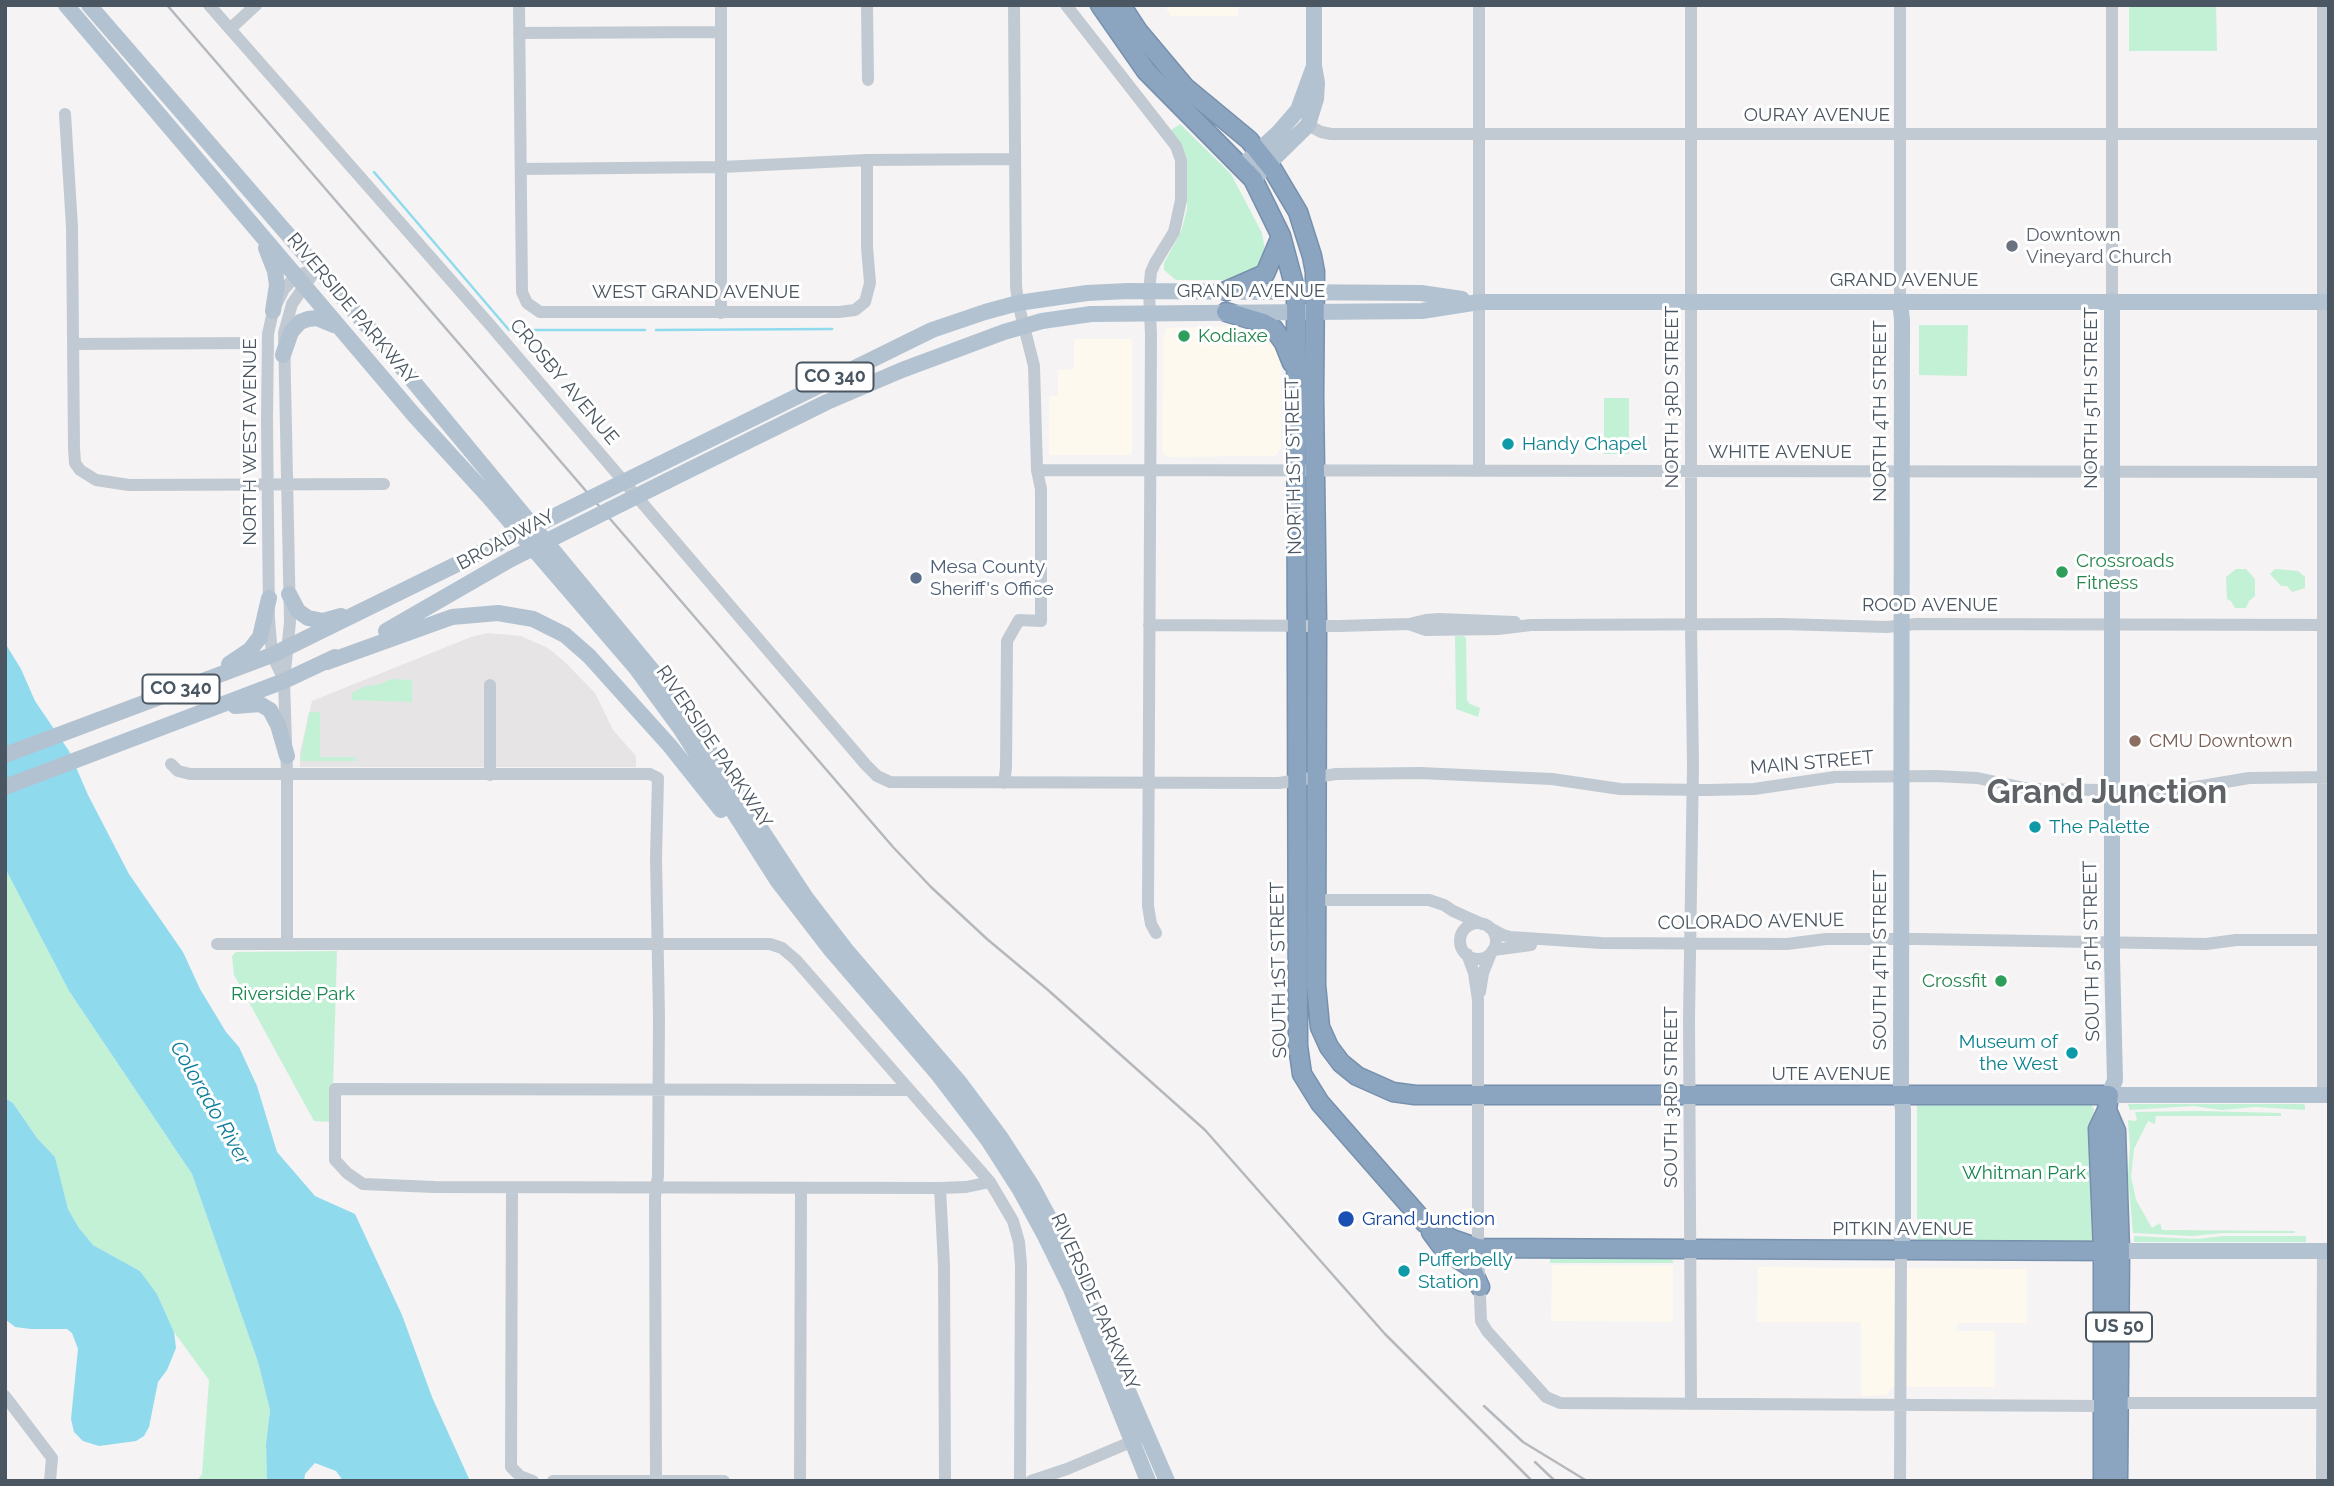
<!DOCTYPE html>
<html>
<head>
<meta charset="utf-8">
<style>
  body { margin:0 }
  #map { position:relative; width:2334px; height:1486px; overflow:hidden; background:#f5f3f3; font-family:Raleway,sans-serif }
  canvas { display:block }
  .frame { position:absolute; inset:0; border:7px solid #4a5661; pointer-events:none }
</style>
</head>
<body>
<div id="map">
<canvas width="2334" height="1486"></canvas>
<div class="frame"></div>
</div>
<script>
const ctx = document.querySelector('canvas').getContext('2d');
ctx.lineJoin = 'round';
function paint(path, color) { ctx.fillStyle = color; ctx.fill(path, 'evenodd'); }
const toPath = rows => new Path2D(rows.map(r => 'M' + r).join(''));
function trace(path, color, width, dash) { ctx.strokeStyle = color; ctx.lineWidth = width; ctx.lineCap = dash ? 'butt' : 'round'; ctx.setLineDash(dash || []); ctx.stroke(path); }
function drawText(font, color, halo, rows, align = 'center') {
  ctx.font = font + ' Raleway,sans-serif'; ctx.lineWidth = 6; ctx.setLineDash([]); ctx.textBaseline = 'middle'; ctx.strokeStyle = halo; ctx.fillStyle = color; for (const [text, x, y, turn = 0] of rows) {
    ctx.save(); ctx.translate(x, y); ctx.rotate((+turn || 0) * Math.PI / 180); ctx.textAlign = isNaN(turn) ? turn : align; if (halo) ctx.strokeText(text, 0, 0); ctx.fillText(text, 0, 0); ctx.restore();
  }
}
paint(toPath([
  [1164,5,1238,5,1238,16,1171,16],
  [1232,326,1247,328,1260,333,1269,338,1276,349,1281,365,1281,448,1275,456,1167,457,1162,453,1163,335,1166,334,1166,328],
  [1074,339,1132,339,1132,455,1049,455,1049,396,1058,396,1058,370,1074,369],
  [1552,1265,1673,1266,1673,1322,1551,1321],
  [1758,1267,2027,1269,2027,1323,1957,1323,1957,1331,1995,1331,1995,1387,1893,1387,1886,1395,1861,1396,1861,1322,1757,1322]
]), '#fdf9ef');
paint(toPath([
  [488,633,521,636,548,648,565,662,595,693,613,730,636,756,636,767,300,767,300,752,312,701,471,637]
]), '#e6e4e5');
paint(toPath([
  [2129,5,2216,5,2217,51,2129,51],
  [1180,124,1231,174,1262,233,1266,256,1261,268,1235,280,1176,280,1164,270,1164,263,1181,232,1187,209,1187,158,1181,144,1171,130],
  [1919,325,1968,325,1967,376,1919,375],
  [1604,398,1629,398,1629,454,1604,454],
  [2236,569,2246,569,2255,579,2255,596,2249,601,2246,608,2235,608,2231,601,2227,599,2226,577],
  [2275,569,2298,571,2305,577,2305,588,2292,592,2287,586,2281,586,2270,574],
  [1455,636,1464,636,1466,638,1467,700,1470,704,1480,708,1478,717,1456,709],
  [391,679,412,680,412,702,352,700,352,693,363,687,381,684],
  [309,712,320,712,320,757,355,757,355,761,300,761],
  [5,868,69,991,192,1174,258,1362,270,1410,266,1444,267,1481,197,1481,202,1474,209,1380,174,1332,157,1294,140,1271,93,1245,79,1228,68,1209,55,1157,37,1138,13,1103,5,1098],
  [337,951,332,1122,314,1121,234,975,232,956,236,952],
  [2089,1102,2094,1109,2092,1124,2095,1235,2093,1239,2089,1242,1923,1242,1917,1238,1917,1103],
  [2128,1104,2304,1104,2305,1106,2305,1110,2255,1107,2222,1110,2193,1106,2130,1110],
  [2199,1111,2281,1113,2281,1116,2156,1116,2155,1124,2148,1121,2134,1149,2131,1176,2136,1200,2152,1228,2160,1223,2162,1230,2295,1231,2295,1233,2222,1233,2192,1236,2133,1233,2128,1177,2130,1147,2128,1120,2135,1121,2137,1120,2135,1112],
  [2134,1236,2197,1239,2224,1236,2306,1236,2306,1242,2134,1242],
  [1550,1257,1672,1257,1673,1263,1550,1263]
]), '#c3f1d5');
paint(toPath([
  [5,643,21,669,35,701,69,751,88,795,129,874,183,952,200,989,226,1032,239,1047,257,1086,277,1152,315,1196,355,1214,402,1315,432,1397,470,1481,343,1481,336,1471,315,1463,305,1474,304,1481,267,1481,266,1444,270,1410,258,1362,192,1174,69,991,5,868],
  [5,1098,13,1103,37,1138,55,1157,68,1209,79,1228,93,1245,140,1271,157,1294,174,1332,176,1348,167,1370,158,1382,149,1427,144,1436,136,1441,99,1446,83,1441,74,1432,71,1419,78,1349,72,1333,67,1329,31,1329,15,1327,5,1319]
]), '#90daee');
trace(toPath([
  [374,172,509,330,645,330],
  [656,330,832,329]
]), '#90daee', 2.5);
const highway = toPath([
  [1100,5,1146,71,1253,179,1281,236,1296,292,1298,1046,1302,1074,1320,1103,1425,1223,1452,1239,1478,1248,2120,1251],
  [1121,5,1138,31,1185,87,1249,140,1273,170,1298,212,1312,256,1315,272,1314,396,1317,625,1316,985,1320,1027,1329,1047,1341,1063,1357,1076,1393,1092,1415,1095,2109,1095,2107,1110,2098,1129,2103,1251,2103,1481],
  [1226,291,1265,274,1281,236],
  [1226,312,1263,323,1274,329,1284,343,1292,363],
  [2107,1110,2116,1131,2120,1251,2118,1481],
  [1431,1232,1445,1251,1471,1267,1480,1287]
]);
trace(highway, '#7690ad', 21);
trace(toPath([
  [209,5,491,326,866,765,877,776,890,782,1279,783,1336,774,1420,773,1552,779,1620,789,1709,790,1754,789,1835,777,1935,776,1977,778,2030,789,2172,791,2249,778,2329,777],
  [519,5,522,292,527,303,540,312,839,312,855,310,865,302,870,283,867,247,867,160],
  [721,5,721,313],
  [867,5,868,80],
  [1066,5,1176,146,1181,160,1181,200,1174,232,1155,263,1151,272,1149,291,1151,335,1148,906,1151,924,1156,933],
  [1479,5,1479,471],
  [1691,5,1691,626,1693,765,1689,1018,1691,1404],
  [1900,5,1900,301],
  [2112,5,2112,301],
  [2323,5,2323,1095],
  [230,29,256,5],
  [519,33,721,32],
  [65,114,72,227,74,448,75,463,80,470,96,480,129,485,384,484],
  [1308,125,1321,132,1331,134,2328,134],
  [522,169,722,167,867,160,1015,159],
  [73,344,251,343],
  [1037,470,2329,472],
  [1409,624,1426,630,1498,629,1531,625,1782,624,1887,627,1916,624,2329,625],
  [1149,625,1339,626,1409,624,1426,620,1439,619,1515,622],
  [284,680,272,655,269,619,267,419,268,334,273,311,284,289,296,276,317,268],
  [171,764,178,771,190,774,650,774,658,778,656,858,659,1017,658,1176,655,1197,656,1480],
  [490,775,490,685],
  [1004,783,1006,768,1007,641,1019,620,1041,621,1041,489,1037,470,1034,366,1018,303,1016,286,1014,5],
  [1316,900,1429,900,1444,905,1453,911,1482,924],
  '1460 941a18 18 0 1 1 36 0a18 18 0 1 1-36 0Z',
  [1490,928,1503,935,1510,937,1601,943,1787,944,1826,939,1919,939,2206,944,2236,940,2329,940],
  [287,943,287,774,284,681,290,622,284,333,292,304,317,268],
  [217,944,770,944,782,948,796,960,990,1182,1013,1221,1019,1242,1021,1265,1020,1481],
  [1493,950,1531,945],
  [1467,954,1474,973,1478,1000,1478,1248,1481,1321,1487,1331,1546,1397,1560,1403,2103,1406],
  [1480,992,1483,973,1491,953],
  [907,1090,335,1089,335,1160,347,1173,363,1184,434,1187,940,1188,966,1187,990,1182],
  [512,1187,511,1467,520,1476,533,1481],
  [940,1188,944,1266,945,1481],
  [5,1396,52,1458,50,1481],
  [2119,1403,2328,1403],
  [553,1481,724,1481],
  [800,1481,801,1188],
  [1031,1481,1067,1469,1138,1439],
  [1900,1481,1901,1250],
  [2322,1481,2323,1251]
]), '#c1cad2', 12);
trace(toPath([
  [66,5,414,415,488,496,636,668,680,728,777,880,831,950,937,1073,988,1140,1020,1190,1045,1236,1071,1289,1148,1481],
  [89,5,374,334,657,676,697,732,806,898,846,950,960,1083,1001,1138,1032,1186,1069,1255,1167,1481],
  [1241,167,1278,133,1298,110,1314,66],
  [1253,179,1308,125,1316,99,1317,83,1314,66,1314,5],
  [266,248,275,271,277,285,273,311],
  [1900,301,1902,320,1901,1095,1903,1110,1903,1230,1901,1250],
  [2112,301,2112,957,2115,1080,2109,1095,2329,1095],
  [283,355,291,332,300,322,308,319,317,318,334,325],
  [658,465,932,330,985,312,1018,303,1087,293,1128,291,1421,293,1462,299],
  [667,481,827,402,902,370,1004,332,1042,321,1091,314,1422,311,1479,302,2329,302],
  [289,594,298,611,308,618,323,621,341,616],
  [386,631,511,559],
  [327,662,452,617,498,613,533,619,565,635,589,656,670,746,721,810],
  [229,664,250,650,260,637,269,598],
  [235,706,260,704,270,710,278,725,287,756],
  [5,755,272,655,498,544],
  [5,787,284,681,335,657],
  [2120,1251,2329,1251]
]), '#b3c2d1', 16);
trace(highway, '#8ba5c1', 18);
trace(toPath([
  [167,5,893,847,931,887,987,939,1048,990,1205,1130,1385,1334,1532,1481],
  [1484,1406,1523,1442,1587,1481],
  [1535,1462,1555,1481]
]), '#b5b8bd', 2.5);
trace(toPath([
  [498,544,658,465],
  [511,559,667,481]
]), '#b3c2d1', 16);
for (const [x, y, r, color] of [
  [2012,246,7,"#6b7280"],
  [1184,336,7,"#2e9e5b"],
  [1508,444,7,"#0f9aa8"],
  [2062,572,7,"#2e9e5b"],
  [916,578,7,"#5c6f8a"],
  [2135,741,7,"#8d6e63"],
  [2035,827,7,"#0f9aa8"],
  [2001,981,7,"#2e9e5b"],
  [2072,1053,7,"#0f9aa8"],
  [1346,1219,9,"#1a4fb4"],
  [1404,1271,7,"#0f9aa8"]
]) { const dot = new Path2D(); dot.arc(x, y, r, 0, 2 * Math.PI); ctx.fillStyle = color; ctx.fill(dot); trace(dot, '#fff', 2.5); }
for (const [x, y, w] of [
  [835,377,77],
  [181,689,77],
  [2119,1327,66]
]) { const box = new Path2D(); box.roundRect(x - w / 2, y - 14.5, w, 29, 5); ctx.fillStyle = '#fff'; ctx.fill(box); trace(box, '#4a5661', 2); }
drawText('bold 18px', '#4a5661', null, [
  ["CO 340",835,377],
  ["CO 340",181,689],
  ["US 50",2119,1327]
]);
drawText('19px', '#4a5661', '#fff', [
  ["OURAY AVENUE",1817,115],
  ["GRAND AVENUE",1904,280],
  ["GRAND AVENUE",1251,291],
  ["WEST GRAND AVENUE",696,292],
  ["RIVERSIDE PARKWAY",352,309,50],
  ["CROSBY AVENUE",564,382,50],
  ["NORTH 3RD STREET",1672,397,-90],
  ["NORTH 5TH STREET",2091,398,-90],
  ["NORTH 4TH STREET",1880,411,-90],
  ["NORTH WEST AVENUE",250,442,-90],
  ["WHITE AVENUE",1780,452],
  ["NORTH 1ST STREET",1294,466,-91],
  ["BROADWAY",506,540,-28],
  ["ROOD AVENUE",1930,605],
  ["RIVERSIDE PARKWAY",714,747,56],
  ["MAIN STREET",1812,763,-5],
  ["COLORADO AVENUE",1751,922,-1],
  ["SOUTH 5TH STREET",2092,951,-91],
  ["SOUTH 4TH STREET",1880,960,-90],
  ["SOUTH 1ST STREET",1279,970,-91],
  ["UTE AVENUE",1831,1074],
  ["SOUTH 3RD STREET",1671,1097,-90],
  ["PITKIN AVENUE",1903,1229],
  ["RIVERSIDE PARKWAY",1095,1302,66]
]);
drawText('19px', '#5b616d', '#fff', [
  ["Downtown",2026,235],
  ["Vineyard Church",2026,257]
], 'left');
drawText('19px', '#27864d', '#fff', [
  ["Kodiaxe",1198,336],
  ["Crossroads",2076,561],
  ["Fitness",2076,583],
  ["Crossfit",1987,981,"right"]
], 'left');
drawText('19px', '#0d838f', '#fff', [
  ["Handy Chapel",1522,444],
  ["The Palette",2049,827],
  ["Museum of",2058,1042,"right"],
  ["the West",2058,1064,"right"],
  ["Pufferbelly",1418,1260],
  ["Station",1418,1282]
], 'left');
drawText('19px', '#4e5e75', '#fff', [
  ["Mesa County",930,567],
  ["Sheriff's Office",930,589]
], 'left');
drawText('19px', '#785e54', '#fff', [
  ["CMU Downtown",2149,741]
], 'left');
drawText('19px', '#17864f', '#fff', [
  ["Riverside Park",293,994],
  ["Whitman Park",2024,1173]
]);
drawText('19px', '#164399', '#fff', [
  ["Grand Junction",1362,1219]
], 'left');
drawText('italic 21px', '#0c7c9b', '#fff', [
  ["Colorado River",210,1103,60]
]);
drawText('bold 33px', '#5f6368', '#fff', [
  ["Grand Junction",2107,793]
]);
</script>
</body>
</html>
